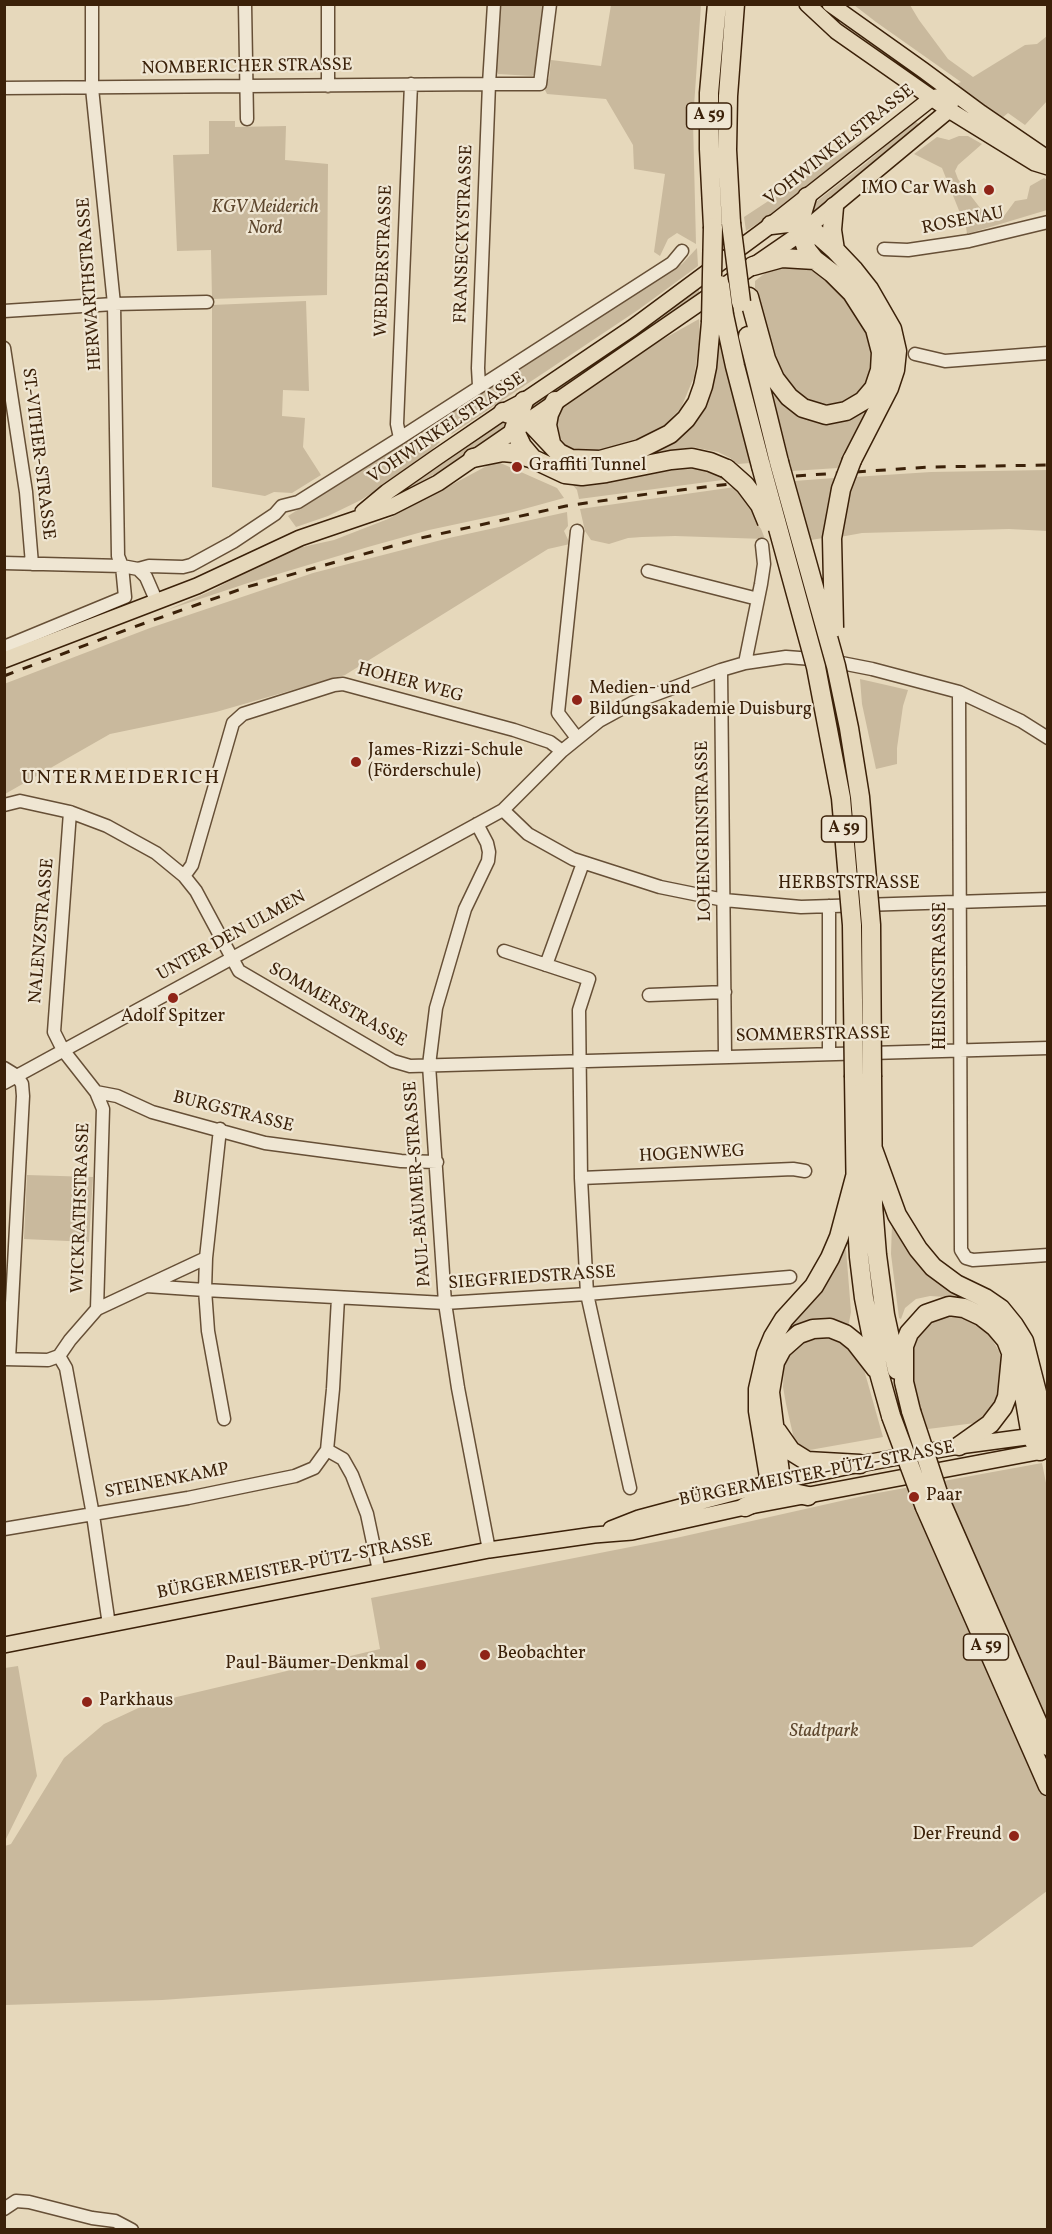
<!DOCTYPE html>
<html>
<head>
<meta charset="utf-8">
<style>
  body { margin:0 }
  #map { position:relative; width:1052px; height:2234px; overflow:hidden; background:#e6d8bb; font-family:Vollkorn,serif }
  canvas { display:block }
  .frame { position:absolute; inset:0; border:6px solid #3b2109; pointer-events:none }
</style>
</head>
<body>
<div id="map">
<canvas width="1052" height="2234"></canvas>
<div class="frame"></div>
</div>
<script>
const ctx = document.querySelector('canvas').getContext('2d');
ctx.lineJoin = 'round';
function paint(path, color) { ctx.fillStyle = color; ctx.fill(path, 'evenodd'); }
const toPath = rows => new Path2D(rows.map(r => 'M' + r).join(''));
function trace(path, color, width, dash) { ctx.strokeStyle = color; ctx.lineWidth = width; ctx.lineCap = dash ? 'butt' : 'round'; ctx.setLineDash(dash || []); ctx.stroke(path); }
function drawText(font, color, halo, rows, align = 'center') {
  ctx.font = font + ' Vollkorn,serif'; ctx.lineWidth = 4.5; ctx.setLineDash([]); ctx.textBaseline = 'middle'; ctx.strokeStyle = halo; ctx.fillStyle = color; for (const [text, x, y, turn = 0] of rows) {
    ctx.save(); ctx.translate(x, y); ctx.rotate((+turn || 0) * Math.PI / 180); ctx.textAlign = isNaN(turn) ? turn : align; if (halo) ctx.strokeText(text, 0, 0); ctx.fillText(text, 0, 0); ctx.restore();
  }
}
paint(toPath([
  [498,5,546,5,536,73,532,76,498,74,496,69],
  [611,5,701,5,693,121,696,244,677,233,668,239,660,256,654,252,665,174,634,169,633,145,606,99,547,94,543,86,549,78,551,60,601,66],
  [854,5,910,5,919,20,948,59,973,77,1025,45,1037,44,1047,36,1047,101,1025,125,1008,113,1002,118,954,85,961,82,876,22],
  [895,118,778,210,746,231,744,217],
  [209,121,235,121,235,127,286,126,285,160,328,164,327,295,212,299,211,250,177,251,173,155,209,154],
  [914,121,919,124,812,212,811,207,816,202,866,163],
  [959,136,968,136,982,144,958,165,955,171,958,179,987,217,991,220,1001,220,1015,201,1027,199,1030,186,1044,178,1047,180,1047,210,967,234,964,213,960,213,942,168,914,154,937,137,949,140],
  [697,248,698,266,638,310,452,434,445,427,449,414,682,264],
  [803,264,827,278,862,316,875,360,868,381,860,392,851,398,832,405,817,404,793,393,772,356,755,292,755,281,764,274,777,267],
  [699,284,699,296,531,411,529,410,533,405,610,353],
  [306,301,309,391,283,390,282,416,305,418,303,447,321,475,292,493,274,492,265,496,212,487,212,305],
  [699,319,700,338,694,377,681,408,662,428,652,435,611,450,580,453,567,448,556,439,554,415,559,408,635,355],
  [718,332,750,463,738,464,730,458,718,452,692,447,636,458,677,435],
  [772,395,777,396,794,410,873,404,838,468,792,471],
  [503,421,504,425,502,430,444,469,390,498],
  [428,435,440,442,414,466,361,500,328,516,296,527,288,516,402,444,414,438],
  [496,461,557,488,564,498,513,512,429,530,368,547,248,583,167,610,213,590,272,558,298,548,334,540,388,519],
  [698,465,730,479,579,499,577,490,571,483,659,469],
  [1047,470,1047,531,1009,529,862,533,840,537,845,508,854,477,931,472],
  [834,478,827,508,823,538,811,540,794,481],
  [735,487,744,495,754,511,765,539,675,536,642,537,628,538,609,544,591,540,585,531,580,509],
  [567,512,568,526,564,531,570,544,548,549,345,675,216,712,110,734,5,794,4,684,150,628,313,573,449,538],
  [860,679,908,690,903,706,897,748,897,764,876,769,862,704],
  [27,1175,93,1177,89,1242,24,1239],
  [892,1223,975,1300,974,1303,961,1298,930,1296,916,1299,905,1308,901,1319,899,1318,891,1254],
  [846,1249,851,1312,848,1328,780,1339],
  [962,1313,985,1328,999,1351,1003,1366,1002,1396,983,1422,928,1429,909,1373,907,1359,918,1326,937,1314],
  [815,1338,826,1338,848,1346,863,1366,883,1437,804,1451,799,1446,794,1439,786,1404,783,1387,784,1367,790,1353,805,1340],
  [1042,1463,1048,1493,1047,1891,972,1947,555,1972,162,2000,5,2005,5,1846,11,1844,64,1758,104,1724,147,1704,380,1649,371,1598,676,1538,872,1494],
  [18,1666,37,1776,5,1841,5,1668]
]), '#c9b99d');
const minor = toPath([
  [245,4,247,119],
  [494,4,489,84,540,84,550,4],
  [328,86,328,4],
  [4,88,489,84,478,368,479,386],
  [884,249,908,250,969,241,1048,222],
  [4,311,114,304,207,302],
  [4,348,26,492,32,564],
  [915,354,945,361,1048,353],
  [400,438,397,424,411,84],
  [577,531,558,713,577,738],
  [4,563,122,566,138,569,146,577,156,600],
  [138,569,149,566,183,567,191,565,233,542,275,514,282,506,298,502,400,438,672,263,682,251],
  [648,571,758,599],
  [4,647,125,597,122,566,118,556,114,304,92,88,92,4],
  [745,663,761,584,764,564,762,545],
  [721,670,725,1056],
  [959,692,961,1250,966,1258,973,1260,1048,1255],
  [4,805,20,801,70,812,107,826,156,853,184,876,196,891,239,971,393,1061,410,1066,1048,1048],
  [503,810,528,834,573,859,660,887,724,900,801,907,1048,899],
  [70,812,54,1032,63,1050,96,1092,103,1109,97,1309],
  [477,824,487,843,489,852,488,861,465,909,436,1008,429,1065,445,1303,458,1388,489,1550],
  [184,876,192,865,233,723,243,714,334,685,343,684,514,730,550,742,562,751],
  [829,906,829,1053],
  [504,951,589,979,579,1010,581,1178,587,1294,630,1488],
  [546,965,583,863],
  [649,995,725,992],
  [4,1068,17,1076,22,1084,23,1096,9,1359],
  [4,1083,503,810,562,751,599,721,632,703,721,670,745,663,786,657,826,660,872,669,959,692,1021,721,1048,738],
  [96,1092,117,1096,152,1112,265,1143,401,1161,437,1162],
  [581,1178,793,1169,805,1171],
  [146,1286,205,1290,206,1258],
  [338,1298,333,1389,327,1450,343,1459,352,1475,367,1514,379,1571],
  [59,1356,66,1368,93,1515,109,1625],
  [4,1359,48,1360,59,1356,70,1340,97,1309,206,1258,220,1129],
  [224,1419,208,1331,205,1290,445,1303,587,1294,790,1277],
  [4,1529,188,1498,295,1476,314,1468,327,1450],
  [4,2209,16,2201,29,2202,92,2218,115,2221,132,2230]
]);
const major = toPath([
  [807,4,836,31,949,110,1035,163,1048,167],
  [830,4,923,70,981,113,1041,154,1048,161],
  [363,512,387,492,437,457,503,412,524,401,632,328,771,225,932,98,953,93],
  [4,660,197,586,300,538,391,507,438,483,801,233,949,110,953,93],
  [611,1529,639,1518,770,1483,860,1464,959,1446,1041,1435],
  [4,1645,489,1550,594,1535,632,1532,745,1507,1048,1450]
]);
const highway = toPath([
  [834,207,832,230,835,250],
  [731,223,727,150,728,96,735,4],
  [771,225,788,223,809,227,835,250,854,270,869,289,892,329,897,351,895,370,889,388,852,460],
  [713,227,709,149,709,93,717,4],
  [753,266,782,258,815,260],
  [749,297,766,359,775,379,789,397,803,408,826,415,846,411,863,401,874,388,880,370,881,352,875,329,852,293,832,273,815,260,807,250,801,233,802,214,807,197],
  [724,315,735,366,761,466],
  [748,336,779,462],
  [524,401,514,429,522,446,533,459],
  [503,412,528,420,559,453,571,459,600,460,640,449,670,434,686,419,697,403,703,386,707,367,711,322],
  [551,443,547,425,549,414,555,401],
  [473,458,503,452,513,453,533,459,565,474,582,476,606,473,671,460,692,458,710,462,727,469],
  [854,1077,856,1206,859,1257,864,1298,879,1373,891,1416],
  [872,1077,873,1205,877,1255,885,1315,897,1370],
  [873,1149,897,1215,918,1249,933,1267,956,1284,985,1298,1001,1309,1014,1325,1024,1341,1043,1416,1043,1434,1040,1451],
  [911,1411,904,1382,904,1346,909,1333,926,1314,949,1306,964,1308,981,1316,995,1327,1006,1340,1021,1378,1031,1436,1040,1451],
  [777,1431,791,1451,807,1461,860,1464],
  [959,1446,990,1424,1003,1407,1007,1397,1011,1356],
  [808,1496,789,1492,770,1483,758,1411,758,1389,766,1354,773,1337,784,1319,814,1286,830,1258,839,1237,855,1177],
  [941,1502,1048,1746],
  [745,1507,775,1493,779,1488,781,1481,770,1392,775,1362,782,1349,799,1334,813,1329,830,1328,845,1334,855,1342,876,1369],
  [925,1507,1048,1786]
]);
trace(minor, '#664f36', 15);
trace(major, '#3b2109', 18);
trace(highway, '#3b2109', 21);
trace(minor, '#efe6d3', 12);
trace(major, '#e6d8bb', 15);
trace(highway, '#e6d8bb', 18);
trace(toPath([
  [4,676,131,628,247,587,421,538,566,506,648,494,795,476,929,467,1048,465]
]), '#3b2109', 3, [10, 10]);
const highwayBridge = toPath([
  [731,223,741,302],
  [720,285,724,315],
  [711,322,713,227],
  [779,462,836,666,849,728,860,797,871,925,872,1077],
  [761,466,816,667,841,798,852,925,854,1077],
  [727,469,745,485,760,505,767,522],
  [834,628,832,538,841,489,852,460],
  [911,1411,941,1502],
  [891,1416,925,1507]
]);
trace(highwayBridge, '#3b2109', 21, []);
trace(highwayBridge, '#e6d8bb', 18);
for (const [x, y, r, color] of [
  [989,190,6,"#8f2418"],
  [517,467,6,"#8f2418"],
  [577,700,6,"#8f2418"],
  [356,762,6,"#8f2418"],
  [173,998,6,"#8f2418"],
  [914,1497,6,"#8f2418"],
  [485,1655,6,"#8f2418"],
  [421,1665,6,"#8f2418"],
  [87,1702,6,"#8f2418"],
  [1014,1836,6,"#8f2418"]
]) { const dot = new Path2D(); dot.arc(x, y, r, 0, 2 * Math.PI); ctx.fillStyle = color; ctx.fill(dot); trace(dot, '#efe6d3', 2); }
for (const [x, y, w] of [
  [709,116,45],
  [844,829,45],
  [986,1647,45]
]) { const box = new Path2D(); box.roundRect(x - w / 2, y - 13, w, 26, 4.5); ctx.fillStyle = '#efe6d3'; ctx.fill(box); trace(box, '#3b2109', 1.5); }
drawText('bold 16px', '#3b2109', null, [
  ["A 59",709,116],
  ["A 59",844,829],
  ["A 59",986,1647]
]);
drawText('18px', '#3b2109', '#efe6d3', [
  ["NOMBERICHER STRASSE",247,68,-1],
  ["VOHWINKELSTRASSE",840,146,-38],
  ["ROSENAU",963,222,-11],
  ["FRANSECKYSTRASSE",465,234,-88],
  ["WERDERSTRASSE",385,261,-88],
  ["HERWARTHSTRASSE",91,284,-94],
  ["VOHWINKELSTRASSE",447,429,-34],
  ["ST.-VITHER-STRASSE",37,454,83],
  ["HOHER WEG",410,684,15],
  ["LOHENGRINSTRASSE",705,831,-91],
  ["HERBSTSTRASSE",849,885],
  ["NALENZSTRASSE",43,931,-85],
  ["UNTER DEN ULMEN",232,937,-29],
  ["HEISINGSTRASSE",942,976,-90],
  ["SOMMERSTRASSE",337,1006,29],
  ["SOMMERSTRASSE",813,1036,-1],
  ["BURGSTRASSE",233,1113,14],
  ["HOGENWEG",692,1155,-3],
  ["PAUL-BÄUMER-STRASSE",419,1184,-94],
  ["WICKRATHSTRASSE",82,1208,-88],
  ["SIEGFRIEDSTRASSE",532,1279,-4],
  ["BÜRGERMEISTER-PÜTZ-STRASSE",817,1475,-11],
  ["STEINENKAMP",167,1482,-11],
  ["BÜRGERMEISTER-PÜTZ-STRASSE",295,1568,-11]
]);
drawText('18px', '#3b2109', '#efe6d3', [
  ["IMO Car Wash",977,190,"right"],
  ["Graffiti Tunnel",529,467],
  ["Medien- und",589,690],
  ["Bildungsakademie Duisburg",589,711],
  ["James-Rizzi-Schule",368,752],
  ["(Förderschule)",368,773],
  ["Adolf Spitzer",173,1018,"center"],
  ["Paar",926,1497],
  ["Beobachter",497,1655],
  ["Paul-Bäumer-Denkmal",409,1665,"right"],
  ["Parkhaus",99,1702],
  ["Der Freund",1002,1836,"right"]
], 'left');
drawText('italic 18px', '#5e472e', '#efe6d3', [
  ["KGV Meiderich",265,209],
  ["Nord",265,230],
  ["Stadtpark",824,1733]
]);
ctx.letterSpacing = '1.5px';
drawText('20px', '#3b2109', '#efe6d3', [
  ["UNTERMEIDERICH",121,779]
]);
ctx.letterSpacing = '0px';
</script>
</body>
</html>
